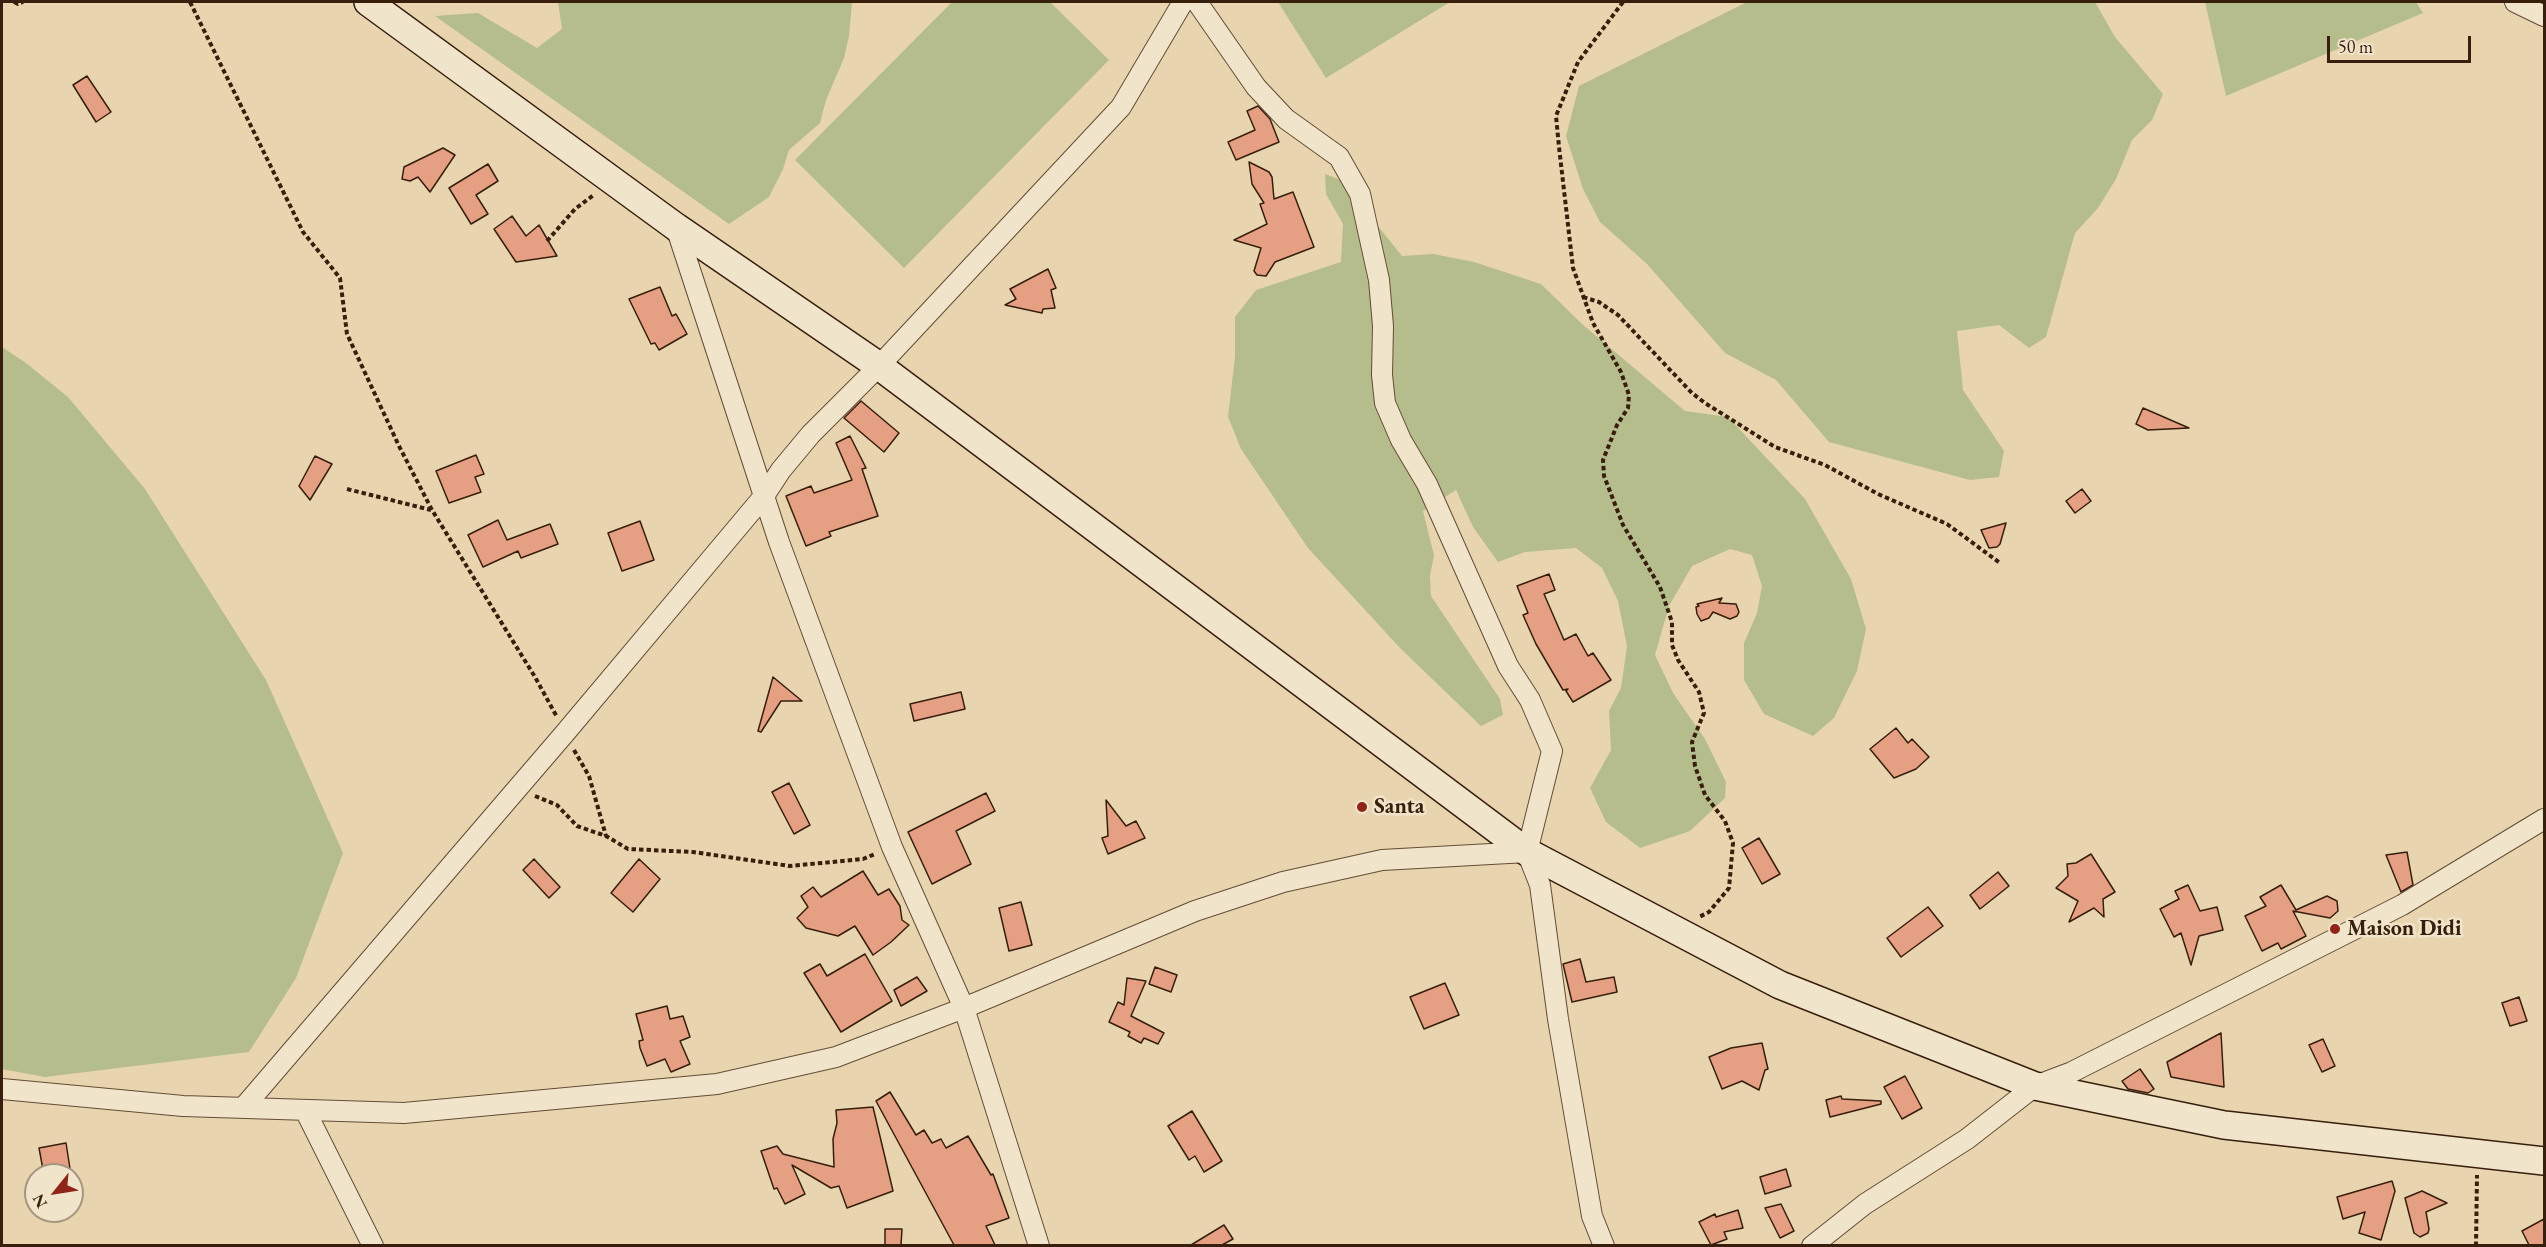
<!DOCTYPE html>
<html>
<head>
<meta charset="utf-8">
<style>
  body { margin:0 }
  #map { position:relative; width:2546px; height:1247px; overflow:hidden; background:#e8d5af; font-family:"EB Garamond",serif }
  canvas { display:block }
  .frame { position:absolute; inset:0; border:3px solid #381e0c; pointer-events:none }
  .north { position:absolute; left:24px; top:1163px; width:60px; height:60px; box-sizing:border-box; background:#f0e4cb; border:2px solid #a6957f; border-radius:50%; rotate:240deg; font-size:16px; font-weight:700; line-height:24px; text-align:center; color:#381e0c }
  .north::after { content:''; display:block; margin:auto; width:21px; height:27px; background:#8f2418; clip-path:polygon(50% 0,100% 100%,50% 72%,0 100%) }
  .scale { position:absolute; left:2327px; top:36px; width:144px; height:27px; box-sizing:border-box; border:3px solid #381e0c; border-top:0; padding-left:8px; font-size:18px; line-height:21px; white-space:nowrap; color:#381e0c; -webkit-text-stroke:4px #f0e4cb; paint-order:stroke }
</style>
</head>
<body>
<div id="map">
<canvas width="2546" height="1247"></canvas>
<div class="frame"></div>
<div class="north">N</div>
<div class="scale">50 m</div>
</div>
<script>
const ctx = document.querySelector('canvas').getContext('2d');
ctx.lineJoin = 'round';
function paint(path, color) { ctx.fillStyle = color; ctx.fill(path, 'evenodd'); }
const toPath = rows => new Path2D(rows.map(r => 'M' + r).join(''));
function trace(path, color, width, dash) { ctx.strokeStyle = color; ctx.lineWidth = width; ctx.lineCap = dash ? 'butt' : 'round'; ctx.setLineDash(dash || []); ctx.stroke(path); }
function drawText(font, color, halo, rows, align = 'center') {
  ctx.font = font + ' "EB Garamond",serif'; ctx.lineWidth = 5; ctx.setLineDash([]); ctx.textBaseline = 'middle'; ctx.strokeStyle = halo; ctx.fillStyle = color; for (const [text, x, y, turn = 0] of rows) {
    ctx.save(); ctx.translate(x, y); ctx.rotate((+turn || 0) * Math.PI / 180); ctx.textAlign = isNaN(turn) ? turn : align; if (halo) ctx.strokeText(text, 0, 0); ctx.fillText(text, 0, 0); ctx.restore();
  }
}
paint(toPath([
  [558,2,852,2,849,36,844,58,826,100,820,123,789,150,783,169,769,197,729,224,435,16,478,13,537,48,562,29],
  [952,2,1050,2,1109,60,904,268,795,160],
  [1278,2,1450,2,1326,78],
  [1747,2,2095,2,2115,37,2163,94,2152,120,2132,140,2116,179,2098,208,2075,233,2046,337,2029,348,1999,325,1957,331,1963,390,2004,451,1999,477,1970,480,1829,442,1776,380,1725,353,1647,264,1600,222,1583,189,1566,136,1579,86],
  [2205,2,2416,2,2423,13,2226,96],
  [1325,174,1341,180,1402,256,1433,254,1474,262,1541,284,1582,324,1685,411,1728,417,1805,499,1851,579,1866,629,1857,671,1834,718,1813,736,1764,714,1744,680,1744,643,1757,613,1762,586,1752,555,1730,549,1692,566,1669,606,1655,655,1673,693,1705,739,1726,782,1725,798,1690,831,1640,848,1606,822,1590,788,1611,750,1609,711,1621,688,1627,646,1618,601,1602,568,1576,548,1525,552,1498,562,1473,527,1456,490,1423,511,1434,555,1430,576,1431,596,1500,699,1503,715,1481,726,1401,649,1308,548,1241,449,1228,417,1235,356,1235,317,1256,290,1341,262,1343,224,1326,194],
  [2,347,26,363,68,397,145,489,266,680,343,853,296,978,249,1052,45,1077,2,1069]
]), '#b5bd8c');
const building = toPath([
  [87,76,111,112,96,122,73,85,87,76],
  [1258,106,1270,119,1279,142,1236,160,1228,142,1255,130,1247,111,1258,106],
  [443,148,455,155,430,192,418,177,410,181,402,179,404,167,443,148],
  [1249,162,1269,172,1272,177,1274,199,1293,192,1314,247,1275,262,1266,276,1257,275,1254,271,1261,248,1234,240,1267,224,1260,204,1264,203,1252,184,1249,162],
  [488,164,498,181,476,195,488,214,471,224,449,188,488,164],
  [512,216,526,236,539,225,557,256,516,262,494,229,512,216],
  [1048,269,1056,288,1051,290,1055,308,1043,309,1042,313,1005,305,1016,299,1010,289,1048,269],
  [660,287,672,316,676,314,687,334,659,350,655,343,651,344,629,299,660,287],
  [861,401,899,433,884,452,844,418,861,401],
  [2143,408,2189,428,2148,430,2136,424,2143,408],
  [850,436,866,468,862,469,878,516,829,532,831,536,806,546,786,496,811,486,814,493,852,480,836,443,850,436],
  [476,455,484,474,475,477,481,492,449,503,436,471,476,455],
  [315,456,332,464,310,500,299,486,315,456],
  [2082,489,2091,501,2075,513,2066,501,2082,489],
  [498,520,507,540,550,524,558,544,521,558,518,551,483,567,468,535,498,520],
  [640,521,654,560,622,571,608,533,640,521],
  [2006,523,2000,544,1997,547,1989,548,1981,530,2006,523],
  [1549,574,1555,590,1544,594,1564,640,1576,634,1588,656,1593,653,1611,680,1573,702,1566,691,1568,689,1563,690,1536,644,1523,615,1528,613,1517,586,1549,574],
  [1722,598,1719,603,1736,604,1739,612,1737,616,1730,619,1713,612,1709,618,1701,621,1697,614,1696,607,1699,606,1697,604,1722,598],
  [773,677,802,701,781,701,761,732,758,731,773,677],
  [961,692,965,709,914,721,910,704,961,692],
  [1896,728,1908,743,1912,739,1929,757,1916,769,1894,778,1870,749,1896,728],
  [789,783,810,825,794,834,772,792,789,783],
  [986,793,995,811,956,831,971,864,932,884,908,832,986,793],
  [1106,800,1126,826,1136,821,1145,838,1108,854,1102,838,1108,836,1106,800],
  [1759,838,1780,874,1762,884,1742,848,1759,838],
  [2407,852,2413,885,2401,892,2386,855,2407,852],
  [2091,854,2115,892,2103,899,2104,917,2094,908,2069,922,2078,901,2056,888,2068,876,2067,864,2076,863,2091,854],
  [534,859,560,887,549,898,523,870,534,859],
  [639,859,660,879,633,912,611,893,639,859],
  [863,871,878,895,889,889,900,906,902,920,909,925,891,942,873,955,855,926,838,936,806,928,797,918,808,907,801,896,813,887,821,897,863,871],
  [1998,872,2009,886,1980,909,1970,895,1998,872],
  [2188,885,2200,911,2217,907,2223,930,2199,936,2191,965,2181,933,2174,937,2160,909,2179,899,2175,891,2188,885],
  [2281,885,2296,910,2327,896,2337,901,2338,911,2330,918,2293,911,2306,936,2281,949,2278,943,2262,951,2245,916,2266,906,2260,897,2281,885],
  [1021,902,1032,945,1009,951,999,908,1021,902],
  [1928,907,1943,926,1901,957,1887,938,1928,907],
  [865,954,892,1001,841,1032,804,973,820,964,827,976,865,954],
  [1580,959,1586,982,1614,977,1617,992,1572,1002,1563,964,1580,959],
  [1155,967,1177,975,1171,992,1149,984,1155,967],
  [917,977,927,991,901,1006,894,990,917,977],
  [1127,978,1146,981,1131,1016,1164,1033,1158,1044,1144,1038,1141,1043,1128,1036,1130,1032,1109,1022,1118,1002,1124,1005,1127,978],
  [1445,983,1459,1015,1424,1029,1410,997,1445,983],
  [2519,997,2527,1021,2510,1026,2502,1003,2519,997],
  [667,1006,670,1019,683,1016,690,1037,680,1041,690,1064,671,1072,665,1059,647,1066,640,1048,639,1041,643,1040,636,1014,667,1006],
  [2221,1033,2224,1087,2171,1077,2167,1062,2221,1033],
  [2323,1039,2335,1066,2322,1072,2309,1045,2323,1039],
  [1762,1043,1768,1069,1765,1070,1759,1090,1742,1081,1722,1089,1709,1057,1731,1048,1762,1043],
  [2140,1069,2154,1089,2148,1093,2128,1089,2122,1081,2140,1069],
  [1905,1076,1922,1108,1902,1119,1884,1087,1905,1076],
  [890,1092,916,1135,924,1130,932,1143,941,1139,946,1148,968,1136,991,1175,993,1174,1009,1218,986,1226,995,1245,954,1245,876,1101,890,1092],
  [1841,1096,1842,1099,1881,1101,1881,1104,1830,1117,1826,1100,1841,1096],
  [873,1107,893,1191,847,1208,839,1186,831,1188,792,1165,805,1194,785,1204,777,1188,774,1189,761,1151,777,1146,783,1154,834,1167,833,1139,837,1123,836,1110,873,1107],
  [1192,1111,1222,1161,1204,1172,1195,1156,1189,1160,1168,1126,1192,1111],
  [66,1143,71,1175,44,1175,39,1148,66,1143],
  [1786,1169,1791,1186,1765,1194,1760,1177,1786,1169],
  [2392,1181,2395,1191,2381,1240,2359,1233,2365,1212,2343,1219,2337,1197,2392,1181],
  [2422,1191,2447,1203,2426,1212,2429,1229,2428,1233,2420,1237,2414,1233,2405,1198,2422,1191],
  [1781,1204,1794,1231,1780,1238,1765,1208,1781,1204],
  [1738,1210,1743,1228,1724,1232,1727,1239,1711,1245,1699,1222,1715,1214,1716,1217,1738,1210],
  [2544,1219,2544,1245,2529,1245,2522,1231,2544,1219],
  [1224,1225,1233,1239,1222,1245,1191,1245,1224,1225],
  [885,1229,902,1229,901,1245,885,1245,885,1229]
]);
paint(building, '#e5a084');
trace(building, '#381e0c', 1.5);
const minor = toPath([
  [1197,2,1256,87,1286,119,1339,157,1360,194,1379,280,1383,326,1382,375,1385,403,1401,440,1427,484,1508,666,1530,700,1552,751,1527,852,1540,885,1558,1019,1592,1216,1604,1246],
  [2515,2,2544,16],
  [676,227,779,542,892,847,964,1008,1039,1246],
  [2,1089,183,1106,404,1113,717,1084,836,1057,964,1008,1195,911,1283,882,1382,860,1527,852],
  [243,1108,565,733,764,496,781,470,811,434,879,366,1121,107,1183,2],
  [305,1110,373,1246],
  [1812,1246,1865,1204,1967,1139,2035,1086,2072,1072,2402,905,2544,819]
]);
const secondary = toPath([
  [368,2,676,227,879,366,1527,852,1780,985,2035,1086,2224,1125,2544,1161]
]);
trace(minor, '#644c35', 22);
trace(secondary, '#381e0c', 30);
trace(toPath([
  [14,2,18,4,23,2],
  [190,2,303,232,340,278,347,334,399,446,432,510,535,677,557,717],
  [1623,2,1578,62,1556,116,1559,147,1573,268,1593,323,1621,372,1629,395,1628,408,1617,425,1603,460,1604,476,1623,525,1660,587,1672,622,1672,645,1678,660,1699,692,1704,713,1692,742,1695,766,1705,795,1725,821,1733,843,1729,888,1709,912,1699,917],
  [547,241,575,209,595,194],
  [1583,297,1599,302,1618,315,1692,393,1705,403,1775,447,1825,465,1878,494,1947,524,2000,563],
  [347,489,431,510],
  [574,750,589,776,606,836],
  [535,796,557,805,577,826,606,836,628,849,693,852,790,866,863,859,875,854],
  [2476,1246,2477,1175]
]), '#381e0c', 4, [4.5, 3]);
trace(minor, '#f0e4cb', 20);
trace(secondary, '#f0e4cb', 27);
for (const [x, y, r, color] of [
  [1362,807,6,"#8f2418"],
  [2335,929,6,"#8f2418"]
]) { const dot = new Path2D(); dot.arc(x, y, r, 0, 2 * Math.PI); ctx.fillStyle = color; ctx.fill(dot); trace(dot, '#f0e4cb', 2); }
drawText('bold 22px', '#381e0c', '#f0e4cb', [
  ["Santa",1374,807],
  ["Maison Didi",2347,929]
], 'left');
</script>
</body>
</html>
